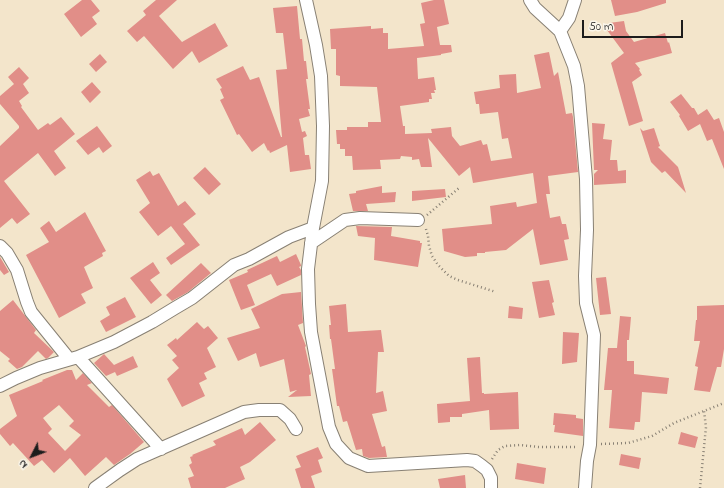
<!DOCTYPE html>
<html>
<head>
<meta charset="utf-8">
<style>
  body { margin:0 }
  #map { position:relative; width:724px; height:488px; overflow:hidden; background:#f3e5cb; font-family:"Indie Flower",sans-serif }
  canvas { display:block }
  .north { position:absolute; left:12px; top:436px; width:40px; height:40px; -webkit-text-stroke:3px #fbf7ec; paint-order:stroke; rotate:228deg; font-size:11px; font-weight:700; line-height:16px; text-align:center; color:#1c1c1c }
  .north::after { content:''; display:block; margin:auto; width:14px; height:18px; background:#1c1c1c; clip-path:polygon(50% 0,100% 100%,50% 72%,0 100%) }
  .scale { position:absolute; left:582px; top:20px; width:101px; height:18px; box-sizing:border-box; border:2px solid #1c1c1c; border-top:0; padding-left:5px; font-size:12px; line-height:14px; white-space:nowrap; color:#1c1c1c; -webkit-text-stroke:3px #fbf7ec; paint-order:stroke }
</style>
</head>
<body>
<div id="map">
<canvas width="724" height="488"></canvas>
<div class="north">N</div>
<div class="scale">50 m</div>
</div>
<script>
const ctx = document.querySelector('canvas').getContext('2d');
ctx.lineJoin = 'round';
function paint(path, color) { ctx.fillStyle = color; ctx.fill(path, 'evenodd'); }
const toPath = rows => new Path2D(rows.map(r => 'M' + r).join(''));
function trace(path, color, width, dash) { ctx.strokeStyle = color; ctx.lineWidth = width; ctx.lineCap = dash ? 'butt' : 'round'; ctx.setLineDash(dash || []); ctx.stroke(path); }
paint(toPath([
  [82,0,91,0,100,11,92,17,97,24,81,37,64,14],
  [156,0,177,0,159,16,182,42,215,23,228,46,199,63,192,51,173,69,144,36,137,42,127,31,146,15,143,11],
  [434,0,444,0,449,24,437,27,440,45,451,45,452,52,441,54,441,55,417,58,418,79,434,77,436,90,434,90,435,93,431,93,432,99,429,99,429,102,400,106,403,126,405,126,405,134,432,133,431,129,451,127,452,136,460,146,481,140,483,145,487,144,491,161,512,158,508,138,502,139,498,112,480,114,479,104,476,104,474,92,500,88,499,75,516,74,517,93,541,88,534,55,549,52,554,76,558,72,566,114,572,113,573,117,578,172,548,176,550,194,546,194,550,218,560,216,562,224,566,224,569,239,564,240,568,260,540,265,533,229,506,250,485,252,485,253,477,253,477,256,465,257,444,251,442,229,492,224,490,206,516,202,517,207,537,203,533,173,473,183,470,167,459,176,428,138,432,167,421,167,419,159,412,160,412,157,401,156,400,159,380,160,381,169,353,170,352,156,345,156,345,149,340,149,340,144,337,144,336,130,347,130,347,127,368,127,368,122,381,122,377,87,340,86,340,76,336,75,336,49,331,49,330,29,371,26,371,29,383,28,383,33,388,33,388,49,424,46,420,24,425,23,421,3],
  [611,0,666,0,666,3,637,12,615,16],
  [297,6,300,39,302,39,304,61,306,61,308,79,306,79,310,109,308,109,310,116,299,119,302,132,305,131,307,136,303,138,305,155,309,155,311,169,290,172,287,145,270,153,269,150,268,151,264,143,252,152,239,134,237,135,220,100,224,98,220,89,222,88,216,79,243,66,250,80,259,77,281,137,282,137,276,70,287,69,283,33,276,33,273,8],
  [624,21,626,31,634,42,665,33,668,43,669,42,672,53,635,63,640,69,639,70,642,75,632,82,643,121,629,126,611,63,624,53,604,26,609,25,609,23],
  [100,54,107,62,96,72,89,64],
  [19,67,29,78,23,84,29,93,19,101,22,106,21,107,38,130,48,123,50,125,61,117,75,134,54,151,66,168,55,176,38,153,4,181,30,214,17,224,12,218,0,228,0,146,19,128,19,126,0,104,0,96,14,84,8,77],
  [92,82,101,92,90,103,81,92],
  [681,94,692,108,694,108,698,115,707,109,714,120,719,118,724,132,724,169,712,139,707,141,700,124,688,131,679,116,680,115,670,102],
  [592,123,605,124,603,139,612,140,610,160,617,160,618,171,626,170,626,183,594,185,594,174,598,170,594,170],
  [97,126,112,146,103,153,99,147,88,155,76,141],
  [640,128,643,131,654,128,660,146,658,147,678,167,686,193,665,171,662,173,651,162],
  [205,167,221,184,209,195,193,178],
  [150,171,153,176,159,173,178,206,185,201,196,214,183,224,200,245,171,265,166,258,185,244,171,226,158,236,139,212,150,203,136,180],
  [382,186,382,193,396,192,395,202,366,204,368,211,353,211,349,194,356,193,356,191],
  [445,189,446,197,412,201,412,191],
  [85,212,106,251,102,253,103,256,84,267,93,288,81,294,86,303,59,318,26,255,49,242,40,228,49,221,56,232],
  [356,226,392,227,391,236,420,241,420,243,422,243,418,267,374,260,375,238,358,236],
  [296,254,301,265,301,266,299,267,301,270,301,275,277,286,271,274,247,285,255,305,241,310,229,280,248,272,247,270,277,256,280,262],
  [0,257,9,272,4,275,0,270],
  [153,262,160,273,150,280,162,295,151,304,130,278],
  [201,263,211,273,188,292,172,301,166,295],
  [606,277,611,314,600,315,596,278],
  [549,280,554,302,552,303,555,315,539,318,532,282],
  [301,292,303,323,298,325,306,346,305,347,311,374,309,375,311,396,288,397,297,390,290,392,284,359,260,367,256,353,238,361,227,338,260,328,251,309,282,294],
  [125,297,136,317,106,332,100,321,110,315,106,307],
  [13,300,36,330,34,333,54,352,48,358,46,359,38,351,22,367,17,369,8,361,10,359,0,351,0,311],
  [346,304,348,332,381,330,384,352,378,352,376,393,383,391,387,411,372,414,382,447,385,446,387,457,369,458,363,456,362,449,356,450,347,421,343,422,339,406,337,406,332,369,335,369,331,339,330,339,329,325,331,325,329,306],
  [724,305,724,349,721,367,717,367,710,392,694,390,698,367,695,366,700,341,694,341,696,320,697,320,697,306],
  [509,306,523,308,522,319,508,318],
  [620,316,631,317,629,340,627,340,627,361,634,361,634,374,669,378,667,394,642,392,640,422,635,422,634,430,609,428,612,390,604,390,608,348,617,348],
  [197,322,204,329,208,326,218,338,207,348,216,367,204,373,207,379,199,383,205,396,182,407,167,379,179,368,172,360,177,356,167,345,176,338,177,340],
  [563,332,579,333,577,362,562,364],
  [104,354,114,365,133,356,138,367,117,376,115,372,106,376,94,363],
  [480,357,482,393,484,393,484,394,518,392,519,429,490,430,489,410,462,414,462,417,450,417,450,422,438,423,437,404,470,401,467,358],
  [67,370,72,370,76,380,83,373,92,383,87,385,109,407,112,405,144,442,130,454,114,465,106,457,85,476,70,458,54,473,42,460,34,466,13,443,10,446,0,434,0,429,17,416,9,395,43,381,42,380],
  [59,405,74,421,69,426,81,435,65,451,48,433,52,429,43,418],
  [554,413,576,415,576,418,583,419,583,436,554,432,555,425,553,425],
  [260,422,276,440,250,462,240,467,245,479,225,488,191,488,188,478,194,476,189,465,192,463,190,457,193,456,192,455,216,445,213,441,242,428,245,435],
  [681,432,698,437,695,448,678,444],
  [318,447,323,458,318,460,322,472,311,476,315,488,301,488,295,469,301,467,296,456],
  [621,454,641,458,639,469,619,465],
  [517,463,546,468,544,484,515,479],
  [465,475,466,488,440,488,438,479]
]), '#e18e88');
const street = toPath([
  [306,0,316,45,321,76,323,126,322,181,313,228,308,269,309,304,311,332,329,427,336,444,349,458,368,466,467,460,475,461,482,466,487,470,491,478,491,488],
  [530,0,535,8,560,31,574,66,578,86,586,179,587,230,585,276,586,303,594,335,590,445,587,461,585,488],
  [560,31,569,18,575,0],
  [311,243,345,220,360,218,418,220],
  [0,246,7,253,17,270,27,302,31,312,69,359],
  [78,357,161,449],
  [0,386,16,378,40,368,78,357,114,342,152,322,175,308,192,298,234,265,249,259,289,237,313,228],
  [95,488,120,470,137,459,244,412,259,410,280,410,290,419,296,429]
]);
trace(street, '#888074', 14);
trace(toPath([
  [427,215,459,188],
  [426,229,428,236,429,246,432,256,438,265,449,276,458,280,496,292],
  [601,444,628,443,652,436,674,423,724,403],
  [492,459,498,450,505,446,520,445,539,447,577,447],
  [700,488,706,427,704,411]
]), '#888074', 2.5, [1, 3]);
trace(street, '#fff', 12);
</script>
</body>
</html>
